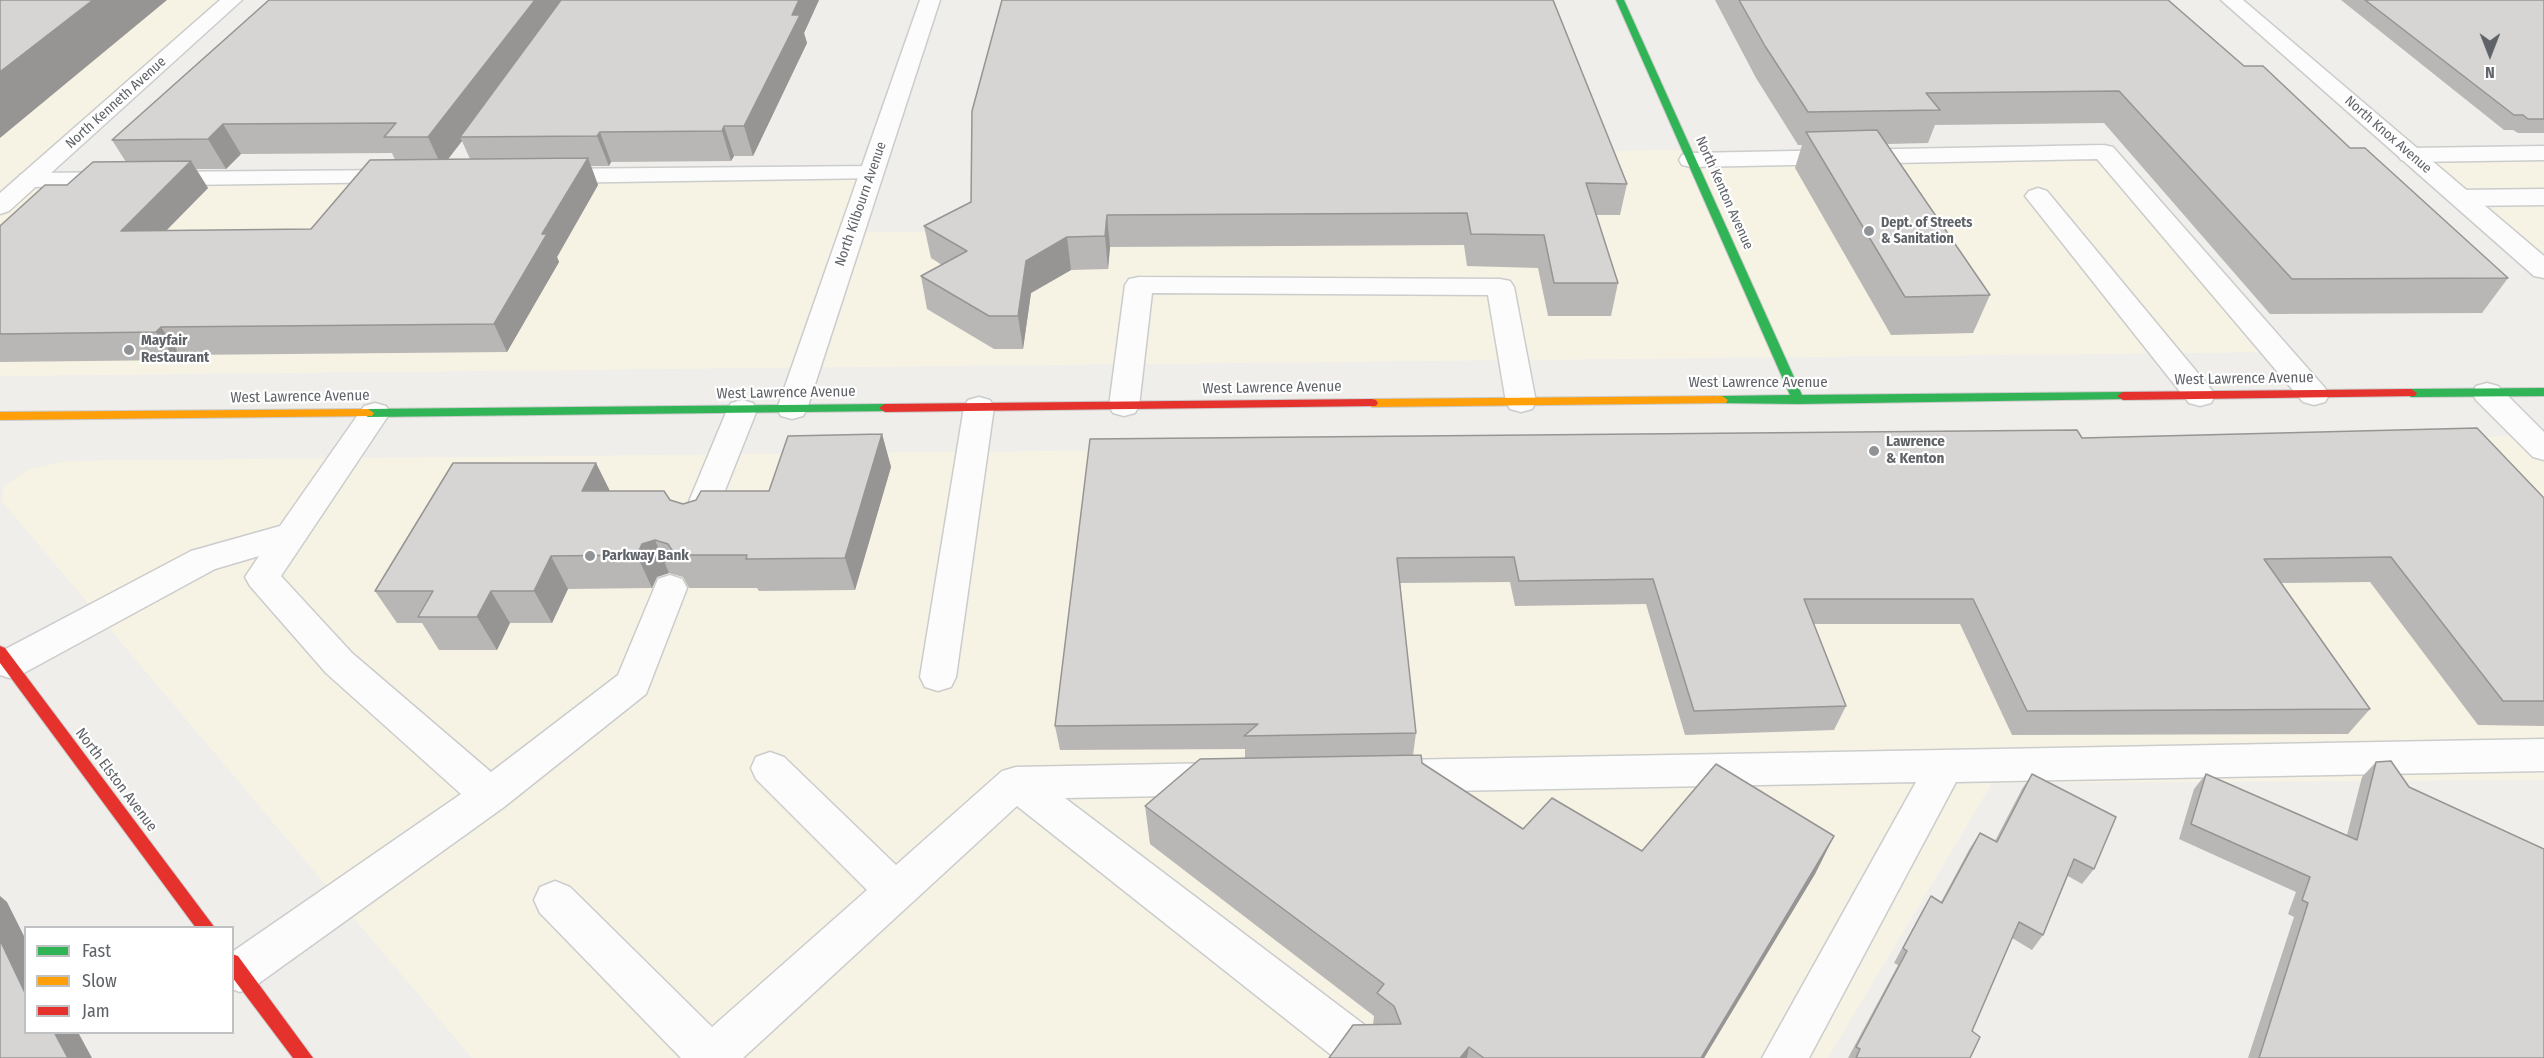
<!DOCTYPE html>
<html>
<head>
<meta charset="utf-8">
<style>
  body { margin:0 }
  #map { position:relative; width:2544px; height:1058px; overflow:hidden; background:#efeeea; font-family:"Fira Sans Condensed",sans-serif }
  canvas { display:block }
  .legend { position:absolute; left:24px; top:926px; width:210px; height:108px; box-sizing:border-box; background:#fff; border:2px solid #bfc1c3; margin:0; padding:8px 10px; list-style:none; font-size:18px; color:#5f6368 }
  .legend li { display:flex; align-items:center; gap:12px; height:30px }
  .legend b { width:30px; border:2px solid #bfc1c3 }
  .north { position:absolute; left:2460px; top:24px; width:60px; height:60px; -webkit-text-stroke:4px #fff; paint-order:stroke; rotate:180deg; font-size:16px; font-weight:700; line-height:24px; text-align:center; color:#5f6368 }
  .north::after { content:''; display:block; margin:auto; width:21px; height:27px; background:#5f6368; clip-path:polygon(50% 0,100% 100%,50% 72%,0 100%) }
</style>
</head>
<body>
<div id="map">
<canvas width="2544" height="1058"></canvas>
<ul class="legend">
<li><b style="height:8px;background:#30b455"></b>Fast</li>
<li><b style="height:8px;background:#ff9f0a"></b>Slow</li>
<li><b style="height:8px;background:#e5322d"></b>Jam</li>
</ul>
<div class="north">N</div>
</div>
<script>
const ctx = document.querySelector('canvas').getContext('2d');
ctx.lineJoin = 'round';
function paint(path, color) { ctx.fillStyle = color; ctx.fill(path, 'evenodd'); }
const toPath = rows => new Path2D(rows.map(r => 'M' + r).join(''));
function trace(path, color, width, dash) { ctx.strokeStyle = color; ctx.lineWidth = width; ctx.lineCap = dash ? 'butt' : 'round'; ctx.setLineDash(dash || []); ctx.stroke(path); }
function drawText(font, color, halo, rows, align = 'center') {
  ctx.font = font + ' "Fira Sans Condensed",sans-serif'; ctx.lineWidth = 4.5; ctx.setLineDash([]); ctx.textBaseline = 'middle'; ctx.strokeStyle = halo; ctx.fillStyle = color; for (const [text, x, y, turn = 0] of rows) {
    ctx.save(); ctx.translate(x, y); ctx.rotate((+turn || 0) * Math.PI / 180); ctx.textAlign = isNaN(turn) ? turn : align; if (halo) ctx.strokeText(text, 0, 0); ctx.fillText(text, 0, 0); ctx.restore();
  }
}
paint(toPath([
  [80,0,225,0,18,182,878,176,859,232,1053,231,1067,157,1680,150,1685,157,2111,151,2284,352,0,376,0,37],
  [2544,158,2544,265,2421,159],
  [2544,436,2544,780,1992,783,1828,1058,472,1058,1,500,5,485,30,469,66,461]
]), '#f7f3e4');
const lane = toPath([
  [2104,145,2113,147,2325,388,2329,395,2325,402,2314,405,2303,402,2097,159,1691,167,1682,165,1679,160,1682,155,1691,153,2104,145],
  [2544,146,2544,160,2410,162,2401,160,2398,155,2401,150,2410,148,2544,146],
  [871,166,880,168,883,173,880,178,549,183,540,181,537,176,540,171,549,169,871,166],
  [399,170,408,172,411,177,408,182,29,187,20,185,17,180,20,175,29,173,399,170],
  [2038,188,2047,191,2211,389,2215,396,2211,403,2200,406,2189,403,2029,201,2025,196,2029,191,2038,188],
  [2544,189,2544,205,2461,206,2452,203,2448,198,2452,193,2461,190,2544,189],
  [1139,277,1500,279,1510,281,1514,287,1536,402,1532,409,1521,412,1510,409,1506,402,1488,295,1152,293,1139,406,1135,413,1124,416,1113,413,1109,406,1125,285,1129,279,1139,277],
  [979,397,990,400,994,407,956,677,951,687,938,691,925,687,920,677,964,407,968,400,979,397],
  [742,400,753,403,757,410,712,523,708,531,696,535,684,531,680,523,727,410,731,403,742,400],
  [375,403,386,406,390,413,281,576,352,653,491,772,618,675,658,579,670,575,682,579,687,588,646,694,504,807,255,986,240,992,232,989,232,952,461,794,326,673,250,586,245,577,259,556,215,569,22,674,9,678,0,675,0,652,191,551,280,526,364,406,375,403],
  [2544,739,2544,771,1956,782,1809,1058,1762,1058,1916,782,1397,792,1383,787,1378,776,1383,765,1397,760,2544,739],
  [770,752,784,757,896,865,1002,771,1016,767,1219,763,1233,768,1238,779,1233,790,1219,795,1065,798,1387,1042,1394,1058,1335,1058,1017,806,743,1058,681,1058,540,913,534,900,540,887,555,881,570,887,712,1027,867,890,756,779,751,768,756,757,770,752]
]);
const street = toPath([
  [220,0,242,0,9,211,0,214,0,193,220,0],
  [920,0,940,0,807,409,803,416,792,419,781,416,777,409,920,0],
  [2221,0,2243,0,2544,256,2544,278,2534,276,2221,0],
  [2487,383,2498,386,2544,432,2544,460,2533,457,2476,400,2472,393,2476,386,2487,383]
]);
const fast = toPath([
  [1616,0,1624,0,1802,395,2123,392,2127,393,2129,396,2127,399,1798,404,1718,403,1716,400,1722,396,1790,395,1616,0],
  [2544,388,2544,396,2411,397,2405,393,2411,389,2544,388],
  [885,404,891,408,889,411,368,417,362,413,368,409,885,404]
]);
const slow = toPath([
  [1722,396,1728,400,1726,403,1372,407,1366,403,1372,399,1722,396],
  [368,409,374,413,372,416,0,420,0,412,368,409]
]);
const jam = toPath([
  [2411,389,2417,393,2415,396,2123,400,2117,396,2123,392,2411,389],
  [1372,399,1376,400,1378,403,1376,406,885,412,879,408,885,404,1372,399],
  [0,646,5,648,215,928,196,928,0,663,0,646],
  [232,954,238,956,313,1058,293,1058,232,977,232,954]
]);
trace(lane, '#cbcccc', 3);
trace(street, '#cbcccc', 3);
trace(fast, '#cacacb', 2);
trace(slow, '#cacacb', 2);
trace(jam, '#cacacb', 2);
paint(lane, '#fdfcfc');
paint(street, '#fdfcfc');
paint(fast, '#30b455');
paint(slow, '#ff9f0a');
paint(jam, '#e5322d');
paint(toPath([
  [269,0,819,0,804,33,807,43,753,156,734,156,731,161,611,162,609,166,591,166,598,185,557,257,559,262,507,352,180,355,176,360,0,362,0,226,67,185,126,162,112,140],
  [462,141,470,159,448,159],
  [392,153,395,160,311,229,166,231,208,188,196,169,226,169,241,154],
  [1715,0,2168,0,2244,66,2350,148,2508,278,2482,313,2270,314,2104,123,1935,125,1928,143,1887,144,1990,295,1973,333,1891,335,1795,168,1802,145,1798,145,1756,78],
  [2341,0,2544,0,2544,133,2518,133,2513,130,2504,130],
  [972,111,1627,184,1620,215,1596,215,1618,283,1611,316,1548,316,1538,268,1467,266,1464,245,1110,247,1108,269,1071,270,1031,293,1023,349,994,349,927,309,921,276,942,265,931,258,924,226,971,202],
  [882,434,891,467,855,590,759,591,757,588,689,588,683,577,669,573,657,577,652,588,568,589,552,623,510,623,497,650,439,650,422,623,397,623,375,591,596,463,609,491,670,500,683,504,769,491],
  [2082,438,2544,498,2544,726,2478,725,2370,582,2281,583,2370,709,2348,734,2012,735,1960,624,1814,624,1846,706,1834,730,1685,735,1646,604,1515,606,1510,582,1400,583,1416,733,1413,755,1422,763,1523,829,1642,851,1834,836,1815,874,1704,1058,1329,1058,1373,1025,1374,1016,1150,844,1145,806,1245,758,1245,749,1060,750,1055,726,1090,439],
  [2376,762,2544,1058,2248,1058,2294,917,2288,914,2296,892,2179,839,2194,789,2206,774,2347,835,2362,777],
  [2032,774,2094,869,2082,884,2068,876,2043,935,2032,950,2012,938,1972,1031,1970,1058,1848,1058,1898,965,1894,963,1922,911,1931,896,1941,902,1970,848,1980,833,1995,841,2022,789]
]), '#b8b7b5');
paint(toPath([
  [93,0,167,0,0,138,0,72],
  [535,0,567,0,460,137,462,141,442,167,428,137],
  [799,0,819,0,804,33,807,43,753,156,744,126],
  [223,124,241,154,226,169,208,139],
  [724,126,734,156,731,161,722,131],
  [600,132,611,162,609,166,597,136],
  [588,158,598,185,557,257,559,262,507,352,494,324,542,234],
  [191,161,208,188,139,258,121,231],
  [1107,215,1110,247,1108,269,1105,236],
  [1067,237,1071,270,1031,293,1023,349,1018,316,1026,261],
  [161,327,180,355,176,360,156,332],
  [882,434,891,467,855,590,845,558],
  [596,463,612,495,582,491],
  [655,540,669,573,657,577,652,588,637,555,642,544],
  [551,556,568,589,552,623,534,591],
  [491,591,510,623,497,650,477,617],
  [1834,836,1815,874,1704,1058,1701,1058],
  [0,896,7,902,26,940,26,995,0,940],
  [54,1032,77,1032,79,1034,92,1058,68,1058],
  [1469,1047,1467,1058,1460,1058]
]), '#969594');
const building = toPath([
  [0,0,93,0,0,72,0,0],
  [269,0,535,0,428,137,384,137,396,123,223,124,208,139,112,140,269,0],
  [561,0,799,0,792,15,800,15,744,126,724,126,722,131,600,132,597,136,460,137,561,0],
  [1002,0,1553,0,1627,184,1586,183,1618,283,1554,283,1544,235,1471,234,1467,213,1107,215,1105,236,1067,237,1026,261,1018,316,989,316,921,276,967,251,924,226,971,202,972,111,1002,0],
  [1739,0,2168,0,2244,66,2263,66,2350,148,2365,148,2508,278,2292,279,2119,91,1926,93,1940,110,1808,112,1765,46,1739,0],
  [2365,0,2544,0,2544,119,2528,119,2523,115,2514,115,2365,0],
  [1877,130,1990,295,1905,297,1806,132,1877,130],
  [588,158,542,234,547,234,494,324,161,327,156,332,0,334,0,226,45,185,67,185,93,162,191,161,121,231,311,229,370,160,588,158],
  [2477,428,2544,498,2544,701,2503,701,2391,557,2264,559,2370,709,2027,711,1973,599,1804,599,1846,706,1694,711,1653,579,1519,581,1514,557,1397,558,1416,733,1244,736,1258,724,1055,726,1090,439,2077,430,2082,438,2477,428],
  [882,434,845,558,746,559,747,555,675,555,668,544,655,540,642,544,637,555,551,556,534,591,491,591,477,617,418,617,433,591,375,591,453,463,596,463,582,491,664,491,670,500,683,504,696,500,701,491,769,491,788,436,882,434],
  [1421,755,1422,763,1523,829,1552,798,1642,851,1716,764,1834,836,1701,1058,1484,1058,1469,1047,1460,1058,1329,1058,1353,1025,1401,1024,1394,1006,1377,993,1384,984,1145,806,1200,759,1421,755],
  [2391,761,2409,787,2544,849,2544,1058,2259,1058,2308,903,2302,900,2310,877,2191,824,2206,774,2357,840,2376,762,2391,761],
  [2032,774,2116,817,2094,869,2074,859,2043,935,2019,922,1972,1031,1980,1037,1970,1058,1856,1058,1860,1049,1856,1047,1907,951,1903,948,1931,896,1942,903,1980,833,1997,842,2032,774],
  [0,940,26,995,26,1032,54,1032,68,1058,0,1058,0,940]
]);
paint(building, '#d6d5d3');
trace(building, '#969594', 1.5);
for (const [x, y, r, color] of [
  [1869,231,6,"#919496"],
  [129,350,6,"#919496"],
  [1874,451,6,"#919496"],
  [590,556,6,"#919496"]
]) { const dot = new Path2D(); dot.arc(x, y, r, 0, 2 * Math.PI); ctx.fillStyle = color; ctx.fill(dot); trace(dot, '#fff', 2); }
drawText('14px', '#5f6368', '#fff', [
  ["North Kenneth Avenue",116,103,-42],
  ["North Knox Avenue",2388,135,41],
  ["North Kenton Avenue",1724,193,66],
  ["North Kilbourn Avenue",861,204,-71]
]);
drawText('bold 14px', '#5f6368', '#fff', [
  ["Dept. of Streets",1881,223],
  ["& Sanitation",1881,239]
], 'left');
drawText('bold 15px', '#5f6368', '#fff', [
  ["Mayfair",141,341],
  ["Restaurant",141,358],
  ["Lawrence",1886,442],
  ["& Kenton",1886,459],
  ["Parkway Bank",602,556]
], 'left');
drawText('15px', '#5f6368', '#fff', [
  ["West Lawrence Avenue",2244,379,-1],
  ["West Lawrence Avenue",1758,383],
  ["West Lawrence Avenue",1272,388,-1],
  ["West Lawrence Avenue",786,393,-1],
  ["West Lawrence Avenue",300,397,-1],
  ["North Elston Avenue",116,780,53]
]);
</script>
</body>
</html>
